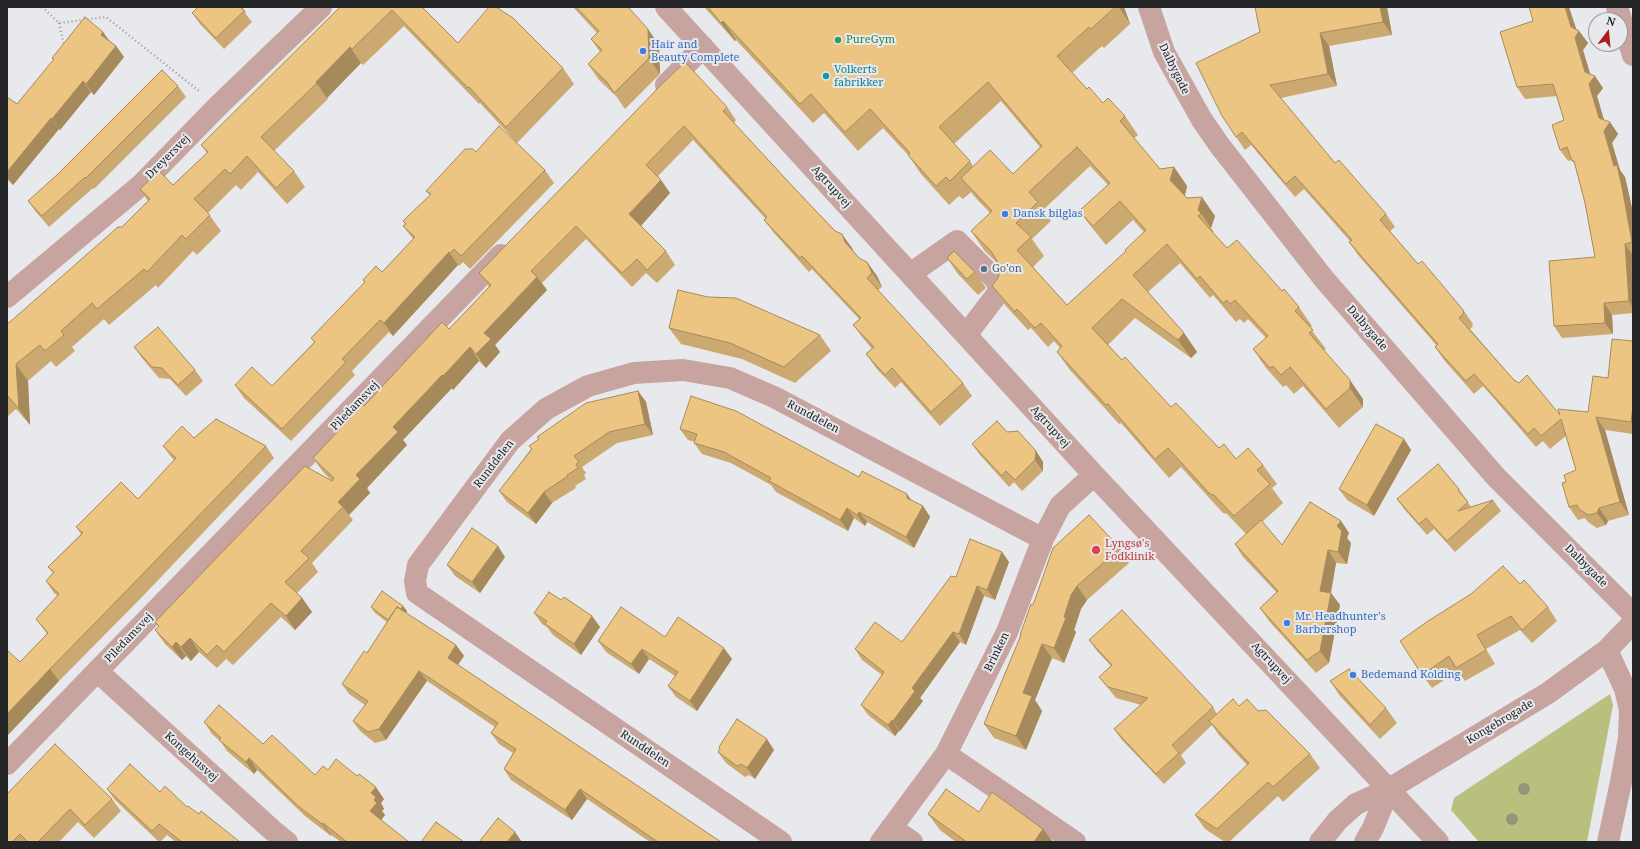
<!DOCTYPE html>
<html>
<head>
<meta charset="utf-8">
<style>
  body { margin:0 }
  #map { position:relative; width:1640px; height:849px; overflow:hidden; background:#e8e9ed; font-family:"Noto Serif",serif }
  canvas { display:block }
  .frame { position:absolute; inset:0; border:8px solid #232425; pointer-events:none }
  .north { position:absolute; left:1588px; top:12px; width:40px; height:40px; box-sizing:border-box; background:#e8e9ed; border:1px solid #999a9d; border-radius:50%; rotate:16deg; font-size:11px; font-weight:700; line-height:16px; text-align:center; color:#232425 }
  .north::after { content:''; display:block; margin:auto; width:14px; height:18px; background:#ad1b1c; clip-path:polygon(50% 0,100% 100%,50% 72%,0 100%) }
</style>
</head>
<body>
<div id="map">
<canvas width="1640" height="849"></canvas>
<div class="frame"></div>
<div class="north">N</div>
</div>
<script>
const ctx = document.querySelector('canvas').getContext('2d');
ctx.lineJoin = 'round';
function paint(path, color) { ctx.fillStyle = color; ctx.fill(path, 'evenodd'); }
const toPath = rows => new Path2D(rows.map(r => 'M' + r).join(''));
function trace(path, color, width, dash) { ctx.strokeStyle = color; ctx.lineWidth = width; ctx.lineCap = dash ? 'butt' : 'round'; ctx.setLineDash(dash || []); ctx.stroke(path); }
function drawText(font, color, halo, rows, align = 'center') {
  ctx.font = font + ' "Noto Serif",serif'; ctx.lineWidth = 4; ctx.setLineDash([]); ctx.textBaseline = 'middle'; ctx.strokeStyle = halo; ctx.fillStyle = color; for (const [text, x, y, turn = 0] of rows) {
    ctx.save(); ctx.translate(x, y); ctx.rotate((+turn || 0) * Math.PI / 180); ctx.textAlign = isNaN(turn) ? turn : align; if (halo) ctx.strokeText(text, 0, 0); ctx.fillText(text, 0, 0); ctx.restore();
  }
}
paint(toPath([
  [1610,694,1613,705,1587,842,1479,842,1451,810,1454,798]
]), '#b9c07d');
trace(toPath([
  [42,7,59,23,106,17,199,91],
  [59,23,64,45]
]), '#999a9d', 2.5, [1, 3]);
trace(toPath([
  [666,7,1094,475,1438,842],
  [1149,7,1164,52,1202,120,1220,146,1324,279,1496,477,1633,614],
  [1617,7,1633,55],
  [666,85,703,47],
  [910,274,957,241,995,279,1001,289,966,335],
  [7,297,141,185,218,106,321,7],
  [1607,650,1625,689,1630,710,1629,738,1621,782,1608,842],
  [97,671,272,830,287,842],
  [946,754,1075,842],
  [7,764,501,255],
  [891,828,912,842],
  [781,842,417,593,415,581,418,565,510,441,546,409,588,386,634,373,683,370,730,378,774,397,1043,539],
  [881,842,946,754,1007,632,1043,539,1060,506,1094,475],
  [1320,842,1338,820,1356,804,1389,789,1548,693,1607,650,1633,623],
  [1365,842,1373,828,1389,789]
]), '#c8a4a1', 22);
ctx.fillStyle = '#94967b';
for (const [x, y] of [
  [1524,789],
  [1512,819]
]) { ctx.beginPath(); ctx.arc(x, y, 6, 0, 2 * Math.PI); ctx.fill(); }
paint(toPath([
  [198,7,242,7,246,12,245,13,252,22,224,49,200,24,192,13],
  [340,7,422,7,458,43,563,68,574,84,517,143,480,103,479,104,404,26,363,65,361,63,327,98,328,99,274,151,294,171,305,187,287,204,258,172,241,190,236,185,208,213,221,231,197,255,193,251,158,288,156,285,109,325,104,319,72,347,75,351,56,367,51,361,28,381,30,425,16,409,7,417,7,324,11,321,122,227,148,201,140,189,173,185,207,153,201,145],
  [573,7,628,7,659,45,660,74,625,109,616,96,599,80,588,64,600,52,591,39,597,33],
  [704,7,1124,7,1130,24,1104,48,1102,46,1072,73,1087,89,1103,103,1125,116,1138,135,1134,138,1160,169,1174,167,1187,186,1185,196,1187,198,1215,216,1211,228,1214,232,1213,233,1227,248,1282,291,1299,307,1312,326,1310,328,1326,349,1324,350,1363,399,1363,407,1339,428,1303,386,1294,394,1286,385,1283,387,1266,368,1253,349,1266,338,1248,319,1244,323,1240,319,1236,322,1213,295,1210,298,1180,263,1148,292,1184,333,1197,352,1191,358,1135,318,1108,345,1122,360,1171,407,1219,448,1236,459,1263,465,1277,484,1272,488,1283,503,1262,522,1282,545,1341,521,1349,533,1347,538,1351,543,1347,564,1336,563,1331,593,1340,605,1329,663,1316,673,1269,621,1260,608,1277,593,1243,557,1235,544,1246,534,1227,514,1223,513,1181,467,1169,478,1121,423,1119,424,1070,370,1057,352,1060,348,1054,341,1048,347,1031,328,1028,330,1005,305,992,286,998,278,1000,271,999,265,984,250,971,231,990,213,974,196,971,192,963,199,959,196,949,205,921,174,908,155,883,128,858,151,824,113,813,123,736,40,735,41],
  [1001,101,1040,147,1013,174,973,166,970,161,954,144],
  [1090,166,1108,185,1079,211,1093,229,1106,245,1133,220,1144,232,1126,251,1067,305,1033,267,1044,256,1032,239,1051,221,1043,210],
  [1387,7,1392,35,1329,46,1337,86,1281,98,1335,163,1386,214,1395,227,1390,231,1418,264,1464,311,1473,324,1472,325,1473,326,1470,329,1514,380,1560,415,1588,412,1608,378,1633,341,1633,434,1605,430,1629,515,1608,521,1606,525,1597,528,1588,522,1585,518,1578,520,1569,507,1566,482,1576,470,1566,436,1550,449,1543,441,1536,447,1483,386,1474,394,1444,360,1435,347,1437,346,1358,255,1349,242,1350,241,1304,189,1295,197,1251,145,1245,150,1236,137,1196,63],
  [1576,29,1579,31,1588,43,1583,50,1590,74,1603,88,1597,96,1604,120,1610,122,1618,134,1612,143,1620,170,1625,177,1630,199,1633,213,1633,313,1612,315,1613,334,1562,338,1554,326,1595,257,1585,203,1576,166,1572,160,1568,161,1560,150,1564,120,1557,96,1525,99,1517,87],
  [103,32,110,42,116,46,124,57,94,95,91,92,60,130,59,129,13,185,8,180,7,181,7,97,17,104,54,60,52,58],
  [662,84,727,107,736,120,734,123,796,190,852,248,853,250,859,258,867,262,877,276,882,287,878,290,963,383,972,396,940,426,901,382,895,388,876,368,866,354,872,349,863,338,853,325,859,319,812,269,809,272,774,233,764,220,765,218,693,140,658,176,670,193,641,226,666,251,675,265,657,283,646,273,632,287,586,239,542,283,547,290,495,345,500,352,486,368,479,361,453,390,452,388,403,440,407,445,367,488,370,493,349,515,353,520,312,563,318,572,297,593,302,598,312,612,295,630,281,617,233,665,226,659,217,668,199,652,191,661,186,656,182,660,165,644,155,630,159,627,155,622,332,481,323,472,313,458,364,406,449,329,489,287,479,273],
  [178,86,186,97,94,189,93,188,49,227,36,212,28,201],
  [476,152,545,170,554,183,470,269,463,262,459,266,458,265,393,336,389,332,352,371,355,375,291,441,244,398,235,385,272,386,314,342,311,338,364,283,363,280,382,272,413,239,403,226,405,224,403,221,430,195,426,191],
  [947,258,975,272,986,288,978,295,958,274],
  [669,328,820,335,831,351,795,383,742,359,681,344],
  [134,347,195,370,203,381,186,396,170,379,159,378,142,358],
  [638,391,646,402,653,435,617,443,582,467,586,473,584,475,586,479,575,486,576,488,552,503,536,524,507,502,499,491,531,449,529,446],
  [680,429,859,477,912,501,923,506,930,517,914,548,867,522,865,526,854,518,848,531,776,492,771,485,731,463,702,454,694,443,695,442,688,440],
  [1007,432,1036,451,1043,462,1043,471,1022,491,1014,482,1009,487,980,455,972,444],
  [194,438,266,446,274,458,143,596,59,681,7,736,7,650,20,662,47,634,36,619,58,596,54,593,46,581,53,573,48,567,81,534,76,527,138,499,174,460,172,458,163,446],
  [1404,439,1411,450,1374,516,1347,500,1339,489],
  [1459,489,1471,507,1493,500,1501,511,1455,552,1434,529,1427,535,1405,510,1397,499],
  [1120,548,1129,563,1087,600,1081,609,1074,630,1076,632,1064,663,1052,658,1035,700,1042,711,1026,750,994,738,984,724,1021,636,1020,635,1033,605],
  [1002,552,1009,562,995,600,984,596,966,645,960,642,920,698,923,701,900,731,899,731,895,736,868,715,861,705,882,675,862,660,855,649,902,642,956,577],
  [505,557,480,593,455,576,447,565],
  [1520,584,1548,607,1557,621,1532,643,1520,630,1486,649,1495,664,1465,681,1458,671,1432,688,1422,675],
  [561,600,592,616,600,627,581,655,553,635,547,627,542,624,534,613],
  [403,606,407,611,406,613,456,645,464,656,458,665,721,842,650,842,587,799,572,820,511,780,504,769,513,753,499,744,491,733,495,727,427,681,386,740,375,743,360,731,353,721,365,705,349,694,342,684,367,653,387,622,375,613,371,607],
  [665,637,732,659,697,711,676,697,668,686,675,676,649,659,639,674,606,652,598,641],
  [1089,640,1213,707,1217,714,1239,706,1258,711,1310,754,1320,768,1283,802,1278,796,1229,842,1225,842,1205,829,1195,815,1247,765,1219,735,1212,725,1181,755,1186,763,1164,784,1122,740,1114,729,1141,705,1116,698,1107,687,1099,677,1111,666,1097,651],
  [1330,681,1386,708,1397,723,1380,739,1340,696],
  [204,722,263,744,315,775,328,770,384,799,381,803,384,809,382,811,385,815,381,820,409,842,341,842,331,835,331,836,305,816,257,770,254,774,227,751,221,742,212,734],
  [719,747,774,750,755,779,749,775,745,777,726,763,718,752,720,749],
  [107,789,160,792,199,814,240,842,176,842,167,835,160,842,159,842,115,800],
  [7,794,112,799,121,811,94,838,78,822,59,842,7,842],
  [979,812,1043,829,1053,842,956,842,940,830,928,814]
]), '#cca971');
paint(toPath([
  [1119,7,1124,7,1130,24],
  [1380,7,1387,7,1392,35,1383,22],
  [1565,7,1569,7,1578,34,1579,31,1588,43,1583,50,1592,80,1595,76,1603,88,1597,96,1606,127,1610,122,1618,134,1612,143,1620,170,1625,177,1630,199,1633,213,1633,244,1632,242,1614,166],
  [723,21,736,40,735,41,721,23],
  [648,29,659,45,660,74,649,58],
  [103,32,111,43,101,35],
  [1320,33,1329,46,1337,86,1328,74],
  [116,46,124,57,94,95,86,84],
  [350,47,361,63,327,98,316,82],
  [83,81,91,92,60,130,52,119],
  [51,118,59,129,13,185,7,177,7,172],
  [1174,167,1187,186,1184,199,1170,180],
  [661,180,670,193,639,228,629,214],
  [1202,197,1215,216,1211,228,1201,213,1198,210],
  [842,234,852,248,855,256,845,242],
  [1625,244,1633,255,1633,308,1629,301],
  [449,252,458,265,393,336,384,323],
  [867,262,877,276,882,287,872,273],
  [537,277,547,290,495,345,500,352,486,368,476,354,484,333],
  [1604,303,1612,315,1613,334,1605,323],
  [1184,333,1197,352,1191,358,1178,340],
  [470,347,479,361,453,390,443,376],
  [16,364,28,381,30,425,19,409],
  [442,375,452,388,403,440,407,445,367,488,370,493,349,515,343,507,338,502,356,475,393,427],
  [1350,380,1363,399,1363,407,1350,388],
  [638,391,646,402,653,435,645,424],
  [1633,406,1633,424,1631,422],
  [1596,417,1605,430,1629,515,1620,502],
  [1404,439,1411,450,1374,516,1367,505],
  [1036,451,1043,462,1043,471,1035,460],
  [544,492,552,503,536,524,528,513],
  [907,494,915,505,907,498],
  [923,506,930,517,914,548,906,537],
  [847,508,854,518,848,531,840,520],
  [1599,508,1608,521,1606,525,1597,513],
  [859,512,867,522,865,526,857,515],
  [1341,521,1349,533,1347,538,1351,543,1347,564,1338,552,1337,526],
  [498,546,505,557,480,593,472,582],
  [1328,550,1336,563,1329,603,1320,591],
  [1002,552,1009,562,995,600,987,590],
  [977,586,984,596,966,645,959,634],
  [1077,586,1087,600,1081,609,1074,630,1076,632,1064,663,1054,648,1071,595],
  [1331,593,1340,605,1329,663,1320,651],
  [302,598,312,612,295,630,286,616],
  [403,606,407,611,396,628,392,622],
  [592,616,600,627,581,655,574,644],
  [953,632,960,642,920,698,923,701,900,731,893,721,912,688],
  [190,638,199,652,191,661,181,647],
  [176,642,186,656,182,660,172,647],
  [1042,644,1052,658,1035,700,1042,711,1026,750,1016,736,1023,693],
  [456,645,464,656,455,668,448,658],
  [724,648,732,659,697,711,690,701],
  [642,649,649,659,639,674,631,664],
  [50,669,59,681,7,736,7,714],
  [419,671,427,681,386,740,379,729],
  [892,720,899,731,895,736,888,725],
  [767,739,774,750,755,779,747,768],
  [249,758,257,770,254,774,246,762],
  [376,787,384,799,381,803,384,809,382,811,385,815,379,823,370,811,374,800,371,793],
  [580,789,587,799,572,820,565,810],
  [323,823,331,835,331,836,322,824],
  [1043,829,1053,842,1034,842],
  [515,832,522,842,507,842]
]), '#a68a5c');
const building = toPath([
  [198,7,240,7,244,11,216,38,192,13,198,7],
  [340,7,422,7,458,43,489,7,496,7,513,18,563,68,506,127,469,87,468,88,392,10,352,49,350,47,316,82,317,83,261,137,294,171,276,188,247,156,230,174,225,169,194,199,210,215,186,239,182,235,147,272,144,269,97,309,92,303,61,331,64,335,45,351,40,345,16,364,19,409,7,395,7,324,11,321,118,227,122,227,150,199,140,189,159,171,173,185,208,152,201,145,340,7],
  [576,7,628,7,648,29,649,58,614,93,607,82,588,64,602,50,591,39,599,31,576,7],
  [708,7,1115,7,1091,29,1089,27,1057,56,1087,89,1089,87,1103,103,1108,98,1125,116,1120,121,1160,169,1174,167,1170,180,1187,198,1202,197,1198,210,1201,213,1198,216,1227,248,1237,240,1282,291,1284,289,1299,307,1295,311,1313,330,1309,333,1350,380,1350,388,1326,409,1290,367,1281,375,1273,366,1270,368,1253,349,1268,336,1235,300,1230,304,1227,300,1223,303,1200,276,1197,279,1167,244,1133,275,1184,333,1178,340,1122,299,1092,328,1122,360,1125,357,1171,407,1176,403,1219,448,1224,444,1236,459,1248,448,1263,465,1257,470,1270,484,1234,516,1214,495,1210,494,1168,448,1155,459,1108,404,1106,405,1057,352,1062,346,1041,323,1035,328,1017,309,1015,312,992,286,998,278,1000,271,999,264,991,251,971,231,992,211,961,178,990,150,1013,174,1042,146,988,82,939,127,970,161,950,181,946,177,936,186,908,155,910,153,870,109,845,132,811,94,800,104,723,21,721,23,708,7],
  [1077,147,1110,183,1079,211,1093,226,1120,201,1146,230,1125,250,1126,251,1067,305,1017,250,1031,237,1016,223,1038,202,1029,192,1077,147],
  [1255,7,1380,7,1383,22,1320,33,1328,74,1270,85,1335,163,1339,160,1386,214,1380,220,1418,264,1422,261,1464,311,1463,312,1464,313,1459,318,1514,380,1519,383,1527,375,1560,415,1558,409,1588,412,1593,376,1608,378,1612,339,1633,341,1633,406,1631,422,1596,417,1620,502,1599,508,1597,513,1588,515,1579,509,1577,505,1569,507,1562,483,1566,482,1564,475,1576,470,1561,419,1541,436,1534,428,1528,434,1474,374,1466,381,1435,347,1438,344,1349,242,1352,240,1295,176,1286,184,1242,132,1236,137,1222,116,1196,63,1260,32,1255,7],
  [1529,7,1565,7,1571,27,1579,31,1575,38,1585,72,1595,76,1589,84,1599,118,1610,122,1604,131,1614,166,1617,165,1622,187,1632,242,1625,244,1629,301,1604,303,1605,323,1554,326,1549,261,1595,257,1585,203,1574,161,1572,161,1567,147,1560,150,1552,125,1564,120,1553,84,1517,87,1500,32,1533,21,1529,7],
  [85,17,103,32,101,35,116,46,86,84,83,81,52,119,51,118,7,172,7,97,17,104,54,59,52,58,85,17],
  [685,62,727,107,723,111,796,190,835,231,842,234,845,242,859,258,867,262,872,273,867,278,963,383,931,412,892,368,885,375,866,354,874,347,853,325,861,318,802,256,800,258,764,220,767,217,684,126,646,165,661,180,629,214,666,251,647,270,637,259,622,273,576,226,531,271,537,277,484,333,491,339,476,354,470,347,443,376,442,375,393,427,398,432,356,475,360,479,338,502,343,507,301,551,309,558,285,582,302,598,286,616,271,603,224,652,217,645,207,655,190,638,181,647,176,642,172,647,155,630,159,626,155,622,305,466,332,481,334,478,313,458,363,404,364,406,442,322,449,329,491,285,479,273,662,84,685,62],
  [162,70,178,86,86,178,85,177,42,216,28,201,59,173,162,70],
  [499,126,545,170,461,256,454,249,450,253,449,252,384,323,380,320,342,359,346,362,282,429,235,385,252,367,272,386,315,342,311,338,365,282,363,280,376,266,382,272,415,237,403,226,406,224,403,221,431,194,426,191,465,149,473,149,476,152,499,126],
  [954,251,975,272,967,279,947,258,954,251],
  [678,290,708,297,736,298,820,335,784,367,730,343,669,328,678,290],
  [158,327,195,370,178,385,162,368,152,367,134,347,158,327],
  [638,391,645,424,609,432,574,456,579,462,576,464,578,468,567,475,568,476,544,492,528,513,499,491,532,449,529,446,539,439,537,437,586,403,638,391],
  [691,396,736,411,859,477,862,471,907,494,907,498,923,506,906,537,859,512,857,515,847,508,840,520,769,481,771,478,724,452,694,443,697,434,680,429,691,396],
  [216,419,266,446,134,583,50,669,7,714,7,650,20,662,48,633,36,619,59,594,46,581,54,572,48,567,83,533,76,527,121,482,138,499,176,458,163,446,182,426,194,438,216,419],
  [997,421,1007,432,1018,431,1036,451,1035,460,1015,480,1006,471,1002,476,972,444,997,421],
  [1376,424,1404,439,1367,505,1339,489,1376,424],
  [1438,464,1459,489,1458,490,1468,502,1458,511,1493,500,1447,541,1426,518,1419,524,1397,499,1438,464],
  [1310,502,1341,521,1337,526,1342,531,1338,552,1328,550,1320,591,1331,593,1320,651,1307,660,1260,608,1278,591,1235,544,1261,520,1282,545,1310,502],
  [1089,515,1120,548,1077,586,1071,595,1064,617,1066,618,1054,648,1042,644,1023,693,1032,696,1016,736,984,724,1021,635,1020,635,1031,604,1033,605,1053,548,1089,515],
  [472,528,498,546,472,582,447,565,472,528],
  [970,539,1002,552,987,590,977,586,959,634,953,632,912,688,915,691,893,721,892,720,888,725,861,705,884,672,855,649,875,622,902,642,951,576,956,577,970,539],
  [1503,566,1520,584,1524,580,1548,607,1522,630,1511,616,1477,635,1486,650,1456,668,1449,656,1422,675,1400,641,1428,621,1471,594,1503,566],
  [382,591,403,606,401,609,397,607,388,620,371,607,382,591],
  [549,592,561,600,564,597,592,616,574,644,545,624,547,621,534,613,549,592],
  [397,607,456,645,448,658,721,842,658,842,580,789,565,810,504,769,516,749,491,733,498,723,419,671,379,729,368,732,353,721,368,701,342,684,364,651,367,653,397,607],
  [621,607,665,637,678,617,724,648,690,701,668,686,678,672,642,649,631,664,598,641,621,607],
  [1122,610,1213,707,1172,745,1179,753,1156,774,1114,729,1148,698,1108,687,1099,677,1112,665,1089,640,1122,610],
  [1349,669,1386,708,1370,725,1330,681,1349,669],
  [1233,699,1239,706,1247,699,1258,711,1266,710,1310,754,1273,787,1268,782,1217,829,1195,815,1249,763,1209,721,1233,699],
  [219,705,263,744,272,735,315,775,323,766,328,770,336,759,357,776,359,774,376,787,371,793,376,797,374,800,377,803,370,811,409,842,347,842,323,823,322,824,297,805,249,758,246,762,219,740,221,738,204,722,219,705],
  [737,719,767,739,747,768,741,764,737,766,718,752,720,749,719,747,737,719],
  [55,744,112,799,85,825,70,809,38,842,28,842,20,834,12,842,7,842,7,794,55,744],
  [130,764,160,792,165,786,187,807,188,806,199,814,201,811,240,842,182,842,159,824,152,831,107,789,130,764],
  [946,789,979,812,992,792,1043,829,1034,842,967,842,928,814,946,789],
  [498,818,515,832,507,842,479,842,498,818],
  [436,822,464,842,421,842,436,822]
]);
paint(building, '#edc583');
trace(building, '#a68a5c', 1);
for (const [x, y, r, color] of [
  [838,40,4,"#2e9e5b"],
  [643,51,4,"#3f7fe0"],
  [826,76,4,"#0f9aa8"],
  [1005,214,4,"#3f7fe0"],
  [984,269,4,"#5c6f8a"],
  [1096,550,5,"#e0444e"],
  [1287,623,4,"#3f7fe0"],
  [1353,675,4,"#3f7fe0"]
]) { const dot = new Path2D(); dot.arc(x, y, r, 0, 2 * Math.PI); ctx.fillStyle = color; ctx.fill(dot); trace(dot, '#e8e9ed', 1.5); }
drawText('11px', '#27864d', '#e8e9ed', [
  ["PureGym",846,40]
], 'left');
drawText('11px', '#366cbe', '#e8e9ed', [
  ["Hair and",651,45],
  ["Beauty Complete",651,58],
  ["Dansk bilglas",1013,214],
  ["Mr. Headhunter's",1295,617],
  ["Barbershop",1295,630],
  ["Bedemand Kolding",1361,675]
], 'left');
drawText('11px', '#232425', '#e8e9ed', [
  ["Dalbygade",1174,69,64],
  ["Dreyersvej",168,157,-45],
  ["Agtrupvej",831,187,48],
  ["Dalbygade",1367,328,49],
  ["Piledamsvej",355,406,-46],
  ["Runddelen",813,417,28],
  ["Agtrupvej",1050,427,48],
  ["Runddelen",494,464,-52],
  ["Dalbygade",1586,566,45],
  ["Piledamsvej",129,638,-46],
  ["Brinken",997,652,-64],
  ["Agtrupvej",1271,663,47],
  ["Kongebrogade",1500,722,-31],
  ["Runddelen",645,749,34],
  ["Kongehusvej",191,757,42]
]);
drawText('11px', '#0d838f', '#e8e9ed', [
  ["Volkerts",834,70],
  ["fabrikker",834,83]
], 'left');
drawText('11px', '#4e5e75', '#e8e9ed', [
  ["Go'on",992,269]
], 'left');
drawText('11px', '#be3a42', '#e8e9ed', [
  ["Lyngsø's",1105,544],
  ["Fodklinik",1105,557]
], 'left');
</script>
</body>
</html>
